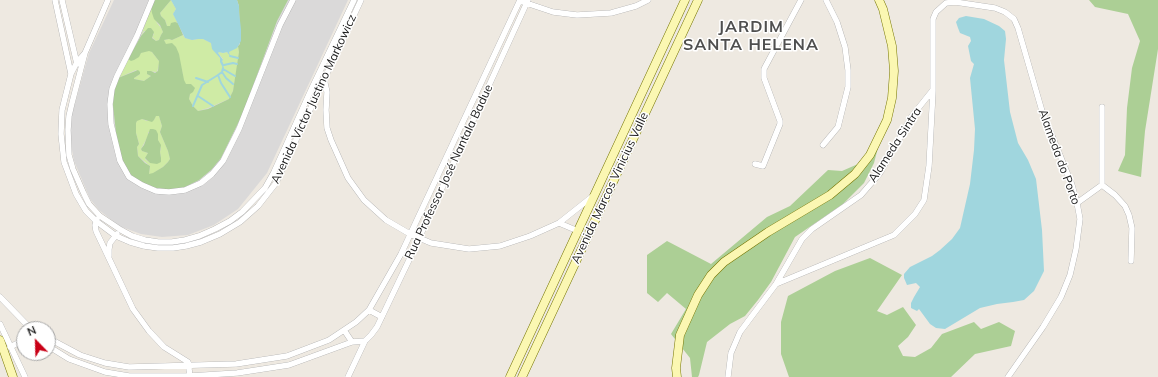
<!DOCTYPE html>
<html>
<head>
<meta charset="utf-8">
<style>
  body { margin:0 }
  #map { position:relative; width:1158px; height:377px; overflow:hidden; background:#eee9e1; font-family:Mulish,sans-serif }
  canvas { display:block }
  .north { position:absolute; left:16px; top:321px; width:40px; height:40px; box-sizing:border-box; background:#fff; border:1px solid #a4a4a4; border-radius:50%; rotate:337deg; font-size:11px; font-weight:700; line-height:16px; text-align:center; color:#1c1c1c }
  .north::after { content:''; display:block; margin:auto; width:14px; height:18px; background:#c90016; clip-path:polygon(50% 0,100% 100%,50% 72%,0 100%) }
</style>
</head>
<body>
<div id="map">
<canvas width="1158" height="377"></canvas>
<div class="north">N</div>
</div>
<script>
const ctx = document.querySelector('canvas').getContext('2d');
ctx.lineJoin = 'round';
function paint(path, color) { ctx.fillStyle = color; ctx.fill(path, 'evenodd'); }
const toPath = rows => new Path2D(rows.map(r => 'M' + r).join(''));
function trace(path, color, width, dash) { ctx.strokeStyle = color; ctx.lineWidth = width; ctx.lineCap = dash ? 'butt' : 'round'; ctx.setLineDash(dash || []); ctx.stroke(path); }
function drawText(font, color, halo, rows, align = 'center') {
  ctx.font = font + ' Mulish,sans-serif'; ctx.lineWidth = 3; ctx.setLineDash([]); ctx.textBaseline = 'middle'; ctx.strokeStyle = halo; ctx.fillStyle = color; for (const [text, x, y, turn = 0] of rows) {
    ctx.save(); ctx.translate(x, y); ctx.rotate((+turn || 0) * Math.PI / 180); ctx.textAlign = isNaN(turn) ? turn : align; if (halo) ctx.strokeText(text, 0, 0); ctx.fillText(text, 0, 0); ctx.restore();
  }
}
paint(toPath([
  [114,0,348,0,267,173,238,209,214,225,188,235,162,237,141,234,119,226,99,210,90,199,74,161,72,150,70,132,72,114,89,53]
]), '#dad9d9');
paint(toPath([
  [171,0,176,9,173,14,178,23,175,22,170,26,167,26,165,20,161,16,160,13],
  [151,7,157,23,162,29,163,32,161,35,159,40,156,41,152,37,154,34,144,31,141,36],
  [183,35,185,38,192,40,198,39,203,39,211,43,213,49,220,58,224,65,222,61,223,59,218,53,219,51,222,53,227,52,230,56,228,53,229,51,234,49,238,46,239,52,237,68,233,91,229,99,208,108,198,111,193,106,189,99,190,93,183,80,182,70,165,43,164,40,169,39,172,40],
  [149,50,152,52,159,61,159,64,157,72,147,71,147,74,151,76,144,81,134,79,134,78,140,74,136,70,118,78,128,59,145,51],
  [156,115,159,116,162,126,160,132,168,151,170,159,168,162,163,167,152,174,149,174,150,166,138,156,137,147,139,144,136,133,136,123,137,120,142,119,147,121,154,120],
  [148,132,158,134,158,140,161,148,160,152,161,158,150,163,145,159,148,153,142,151,141,149,148,136]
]), '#cfeba5');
paint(toPath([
  [154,0,171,0,160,13,161,16,165,20,167,26,170,26,171,23,175,22,178,23,183,35,172,40,169,39,164,40,166,44,172,43,176,47,179,54,184,80,186,84,191,84,195,88,193,92,190,94,189,99,193,106,198,111,208,109,229,99,233,91,239,52,238,46,240,44,239,6,237,0,288,0,277,21,243,113,221,158,211,170,199,180,183,188,168,190,156,188,143,183,130,175,121,160,116,133,113,105,114,91,118,78,138,70,140,72,140,74,134,78,134,79,144,81,151,76,147,74,147,71,151,71,155,73,158,71,159,61,152,52,149,51,141,53,139,57,134,60,131,61,128,59,141,36,148,28,151,28,154,32,152,38,156,41,159,40,161,35,163,32,160,25,154,19,152,13,151,7],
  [156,116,159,116,162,126,160,132,168,151,170,159,168,162,163,167,153,173,149,174,150,166,145,163,138,156,137,147,139,144,136,133,136,123,137,121,142,119,152,122,154,120],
  [1089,0,1158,0,1158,49,1145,131,1141,177,1118,171,1125,155,1127,108,1132,68,1140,41,1128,14,1095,7],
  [150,129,153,129,156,130,158,134,158,140,161,145,160,152,161,158,161,162,157,164,150,163,145,158,148,153,142,151,141,149,144,145],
  [881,136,874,163,864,183,843,204,795,237,771,282,758,300,745,316,730,324,707,342,699,375,698,377,692,377,690,358,671,334,686,309,667,293,658,302,647,293,647,255,667,241,711,264,767,217,790,206,828,170,842,171,858,164],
  [870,258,902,275,877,311,887,315,903,307,916,325,908,337,898,346,903,356,915,357,931,348,942,334,974,322,981,329,999,322,1015,331,1011,346,975,354,951,377,789,377,781,354,781,322,788,296,835,271]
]), '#accf95');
paint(toPath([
  [171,0,237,0,239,6,239,12,241,29,241,41,237,48,229,52,230,56,227,52,223,53,219,52,218,53,223,60,222,61,224,65,223,68,220,62,220,58,212,49,211,43,203,39,198,39,192,40,185,38,173,14,176,9],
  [966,16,984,19,999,26,1005,31,1006,39,1004,60,1010,112,1018,143,1028,160,1036,179,1042,230,1044,271,1034,291,1024,300,1013,302,997,304,980,308,945,329,936,328,930,324,919,309,917,311,911,308,911,303,914,297,920,287,916,283,907,285,904,278,904,274,910,267,932,256,940,250,952,239,960,228,970,184,974,150,975,129,970,78,974,64,971,61,968,46,971,41,970,37,960,33,958,28,956,22,959,18]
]), '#a0d6de');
trace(toPath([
  [230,56,238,58],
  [224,65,233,63,237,64],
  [223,69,235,76],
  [222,72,226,78,233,84],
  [218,75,221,83,230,97],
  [196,78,208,82],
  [198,96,213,106],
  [193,106,202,85,218,75,222,72,223,68]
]), '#a0d6de', 2);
const street = toPath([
  [55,0,71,74],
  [62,0,77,64],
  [152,0,137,36,117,76,112,89,110,104,111,124,120,161,129,177,142,185,156,191,169,192,185,190,201,183,212,174,223,161,239,129,280,25,293,0],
  [354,0,311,90,274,172,265,188,242,212,230,221,215,229,199,236,185,240,172,242,158,242,145,240,132,236,121,230,100,216,89,204,84,194,73,169,69,155,68,130,69,116,72,103,85,53,77,62,71,74,62,110,61,134,64,162,76,194,86,211,96,221,116,236,130,242,144,246,158,248,173,248,186,246,201,242,220,234,240,222,258,206,276,183,361,0],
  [523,2,553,12,577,15,611,13,636,6,648,0],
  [85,53,108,0],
  [323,80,325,83,327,92,326,110,327,128,331,140,348,178,364,200,386,220,410,234,431,243,469,249,500,246,530,236,559,223,593,196],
  [1102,107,1102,185],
  [823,145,838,127,848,87,848,70,845,47,837,22,826,0],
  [755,164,763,166,780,124,780,121,764,78,764,69,801,0],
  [1077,203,1102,185,1115,195,1125,206,1129,215,1132,228,1131,261],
  [97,219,95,225,96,231,133,309,149,331,164,347,188,362,190,376],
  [559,223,578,231],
  [109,256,109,249,110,243,117,234],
  [776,284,894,235,915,214,924,200,929,166,933,91,933,19,936,12,946,3,955,2,995,8,1005,12,1014,19,1018,28,1042,111,1072,185,1077,203,1080,219,1076,249,1070,275,1061,297,1043,327,1008,377],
  [0,297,31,329],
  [369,310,382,317],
  [0,324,25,377],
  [344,330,352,342],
  [48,338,80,355,105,363,129,367,236,364,287,356,329,340,356,322,369,310,401,254,520,0],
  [48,346,69,359,105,372,129,376,190,376,237,373,289,365,352,342,365,341],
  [10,347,24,340],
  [348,377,365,341,371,335,377,327,410,258,528,0],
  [728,377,731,353,740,332,776,284,802,239,812,229,861,195,880,173,912,116,932,91]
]);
const secondary = toPath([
  [0,340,13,377],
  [510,377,685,0],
  [522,377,698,0],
  [677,377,676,368,680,335,698,295,711,275,724,262,768,232,830,195,855,174,870,155,887,120,892,98,894,71,892,46,883,9,879,0]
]);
trace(street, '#a3a3a3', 6);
trace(secondary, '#757501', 9);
trace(street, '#fff', 5.5);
trace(secondary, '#fbf7b2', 8);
drawText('12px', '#1c1c1c', '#fff', [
  ["Avenida Victor Justino Markowicz",314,99,-65],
  ["Alameda Sintra",895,145,-57],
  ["Alameda do Porto",1059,157,70],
  ["Rua Professor José Nantala Badue",449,172,-65],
  ["Avenida Marcos Vinicius Valle",610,188,-65]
]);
ctx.letterSpacing = '1px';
drawText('bold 16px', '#4f4f4f', '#fff', [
  ["JARDIM",751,27],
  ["SANTA HELENA",751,45]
]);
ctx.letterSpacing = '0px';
</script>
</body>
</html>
